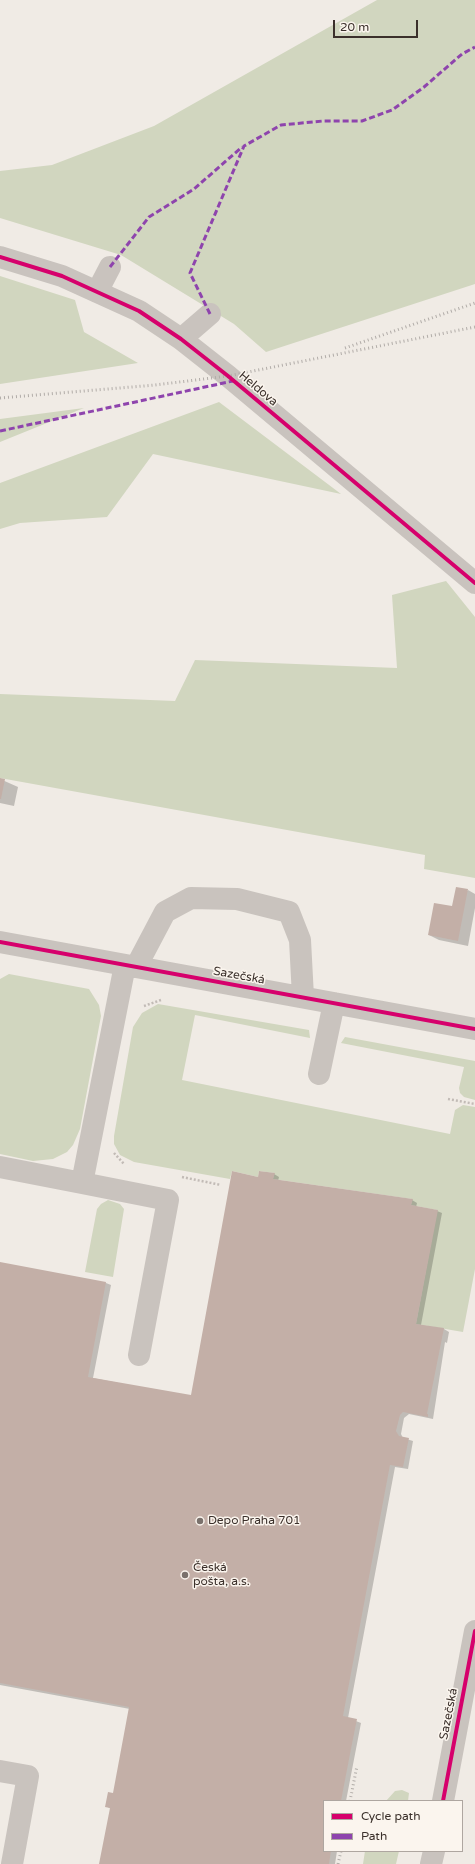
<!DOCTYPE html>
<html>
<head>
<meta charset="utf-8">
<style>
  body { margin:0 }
  #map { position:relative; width:475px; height:1864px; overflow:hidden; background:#f0ebe5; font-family:"Varela Round",sans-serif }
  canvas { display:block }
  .legend { position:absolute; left:323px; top:1800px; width:140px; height:52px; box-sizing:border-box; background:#fbf5ee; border:1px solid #aea6a0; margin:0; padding:5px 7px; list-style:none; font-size:12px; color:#3b302b }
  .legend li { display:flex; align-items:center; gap:8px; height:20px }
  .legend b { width:20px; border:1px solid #aea6a0 }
  .scale { position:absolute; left:333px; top:20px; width:85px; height:18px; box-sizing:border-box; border:2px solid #3b302b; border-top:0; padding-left:5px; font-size:12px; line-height:14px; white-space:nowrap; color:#3b302b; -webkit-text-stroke:3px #fbf5ee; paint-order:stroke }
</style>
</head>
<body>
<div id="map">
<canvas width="475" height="1864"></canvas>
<ul class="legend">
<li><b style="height:5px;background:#d6006c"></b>Cycle path</li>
<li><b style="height:5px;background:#8e44ad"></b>Path</li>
</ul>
<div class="scale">20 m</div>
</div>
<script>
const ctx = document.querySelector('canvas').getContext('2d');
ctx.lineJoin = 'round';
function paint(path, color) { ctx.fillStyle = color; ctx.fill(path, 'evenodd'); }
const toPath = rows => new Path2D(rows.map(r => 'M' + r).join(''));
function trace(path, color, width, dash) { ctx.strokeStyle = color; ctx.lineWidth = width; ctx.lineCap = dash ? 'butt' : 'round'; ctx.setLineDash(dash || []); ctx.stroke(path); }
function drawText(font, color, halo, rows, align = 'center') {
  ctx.font = font + ' "Varela Round",sans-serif'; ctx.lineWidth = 3; ctx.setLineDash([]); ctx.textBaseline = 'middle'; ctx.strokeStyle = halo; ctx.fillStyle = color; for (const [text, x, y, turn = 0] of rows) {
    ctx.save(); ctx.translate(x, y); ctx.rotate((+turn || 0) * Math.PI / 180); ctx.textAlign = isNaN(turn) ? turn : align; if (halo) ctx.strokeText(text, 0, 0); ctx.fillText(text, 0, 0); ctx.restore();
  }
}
paint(toPath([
  [377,0,475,0,475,284,266,352,234,324,121,255,0,218,0,171,52,165,154,126],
  [0,276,75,300,84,332,138,363,0,384],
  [219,402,341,494,153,454,107,517,20,523,0,529,0,483],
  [84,408,0,442,0,419],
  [446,581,475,617,475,878,424,869,425,855,0,778,0,694,175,701,195,660,397,668,392,595],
  [9,974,89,989,99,1005,101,1016,80,1129,73,1145,67,1152,53,1159,33,1161,0,1154,0,979],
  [158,1004,309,1030,310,1038,195,1015,182,1080,450,1134,455,1110,463,1105,475,1107,475,1269,463,1332,416,1324,437,1210,411,1205,412,1199,273,1179,274,1173,259,1171,258,1177,232,1171,230,1179,134,1162,120,1155,114,1144,114,1136,133,1027,142,1013],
  [345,1037,475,1061,475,1100,464,1097,460,1093,459,1088,464,1067,341,1043],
  [108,1200,120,1204,124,1209,113,1277,85,1272,97,1209,101,1204],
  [402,1790,409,1793,408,1801,386,1801,395,1791],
  [365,1851,399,1851,396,1864,363,1864]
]), '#d1d6bf');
paint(toPath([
  [0,779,18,787,14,806,0,803],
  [468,890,475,894,475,908,468,946,439,940,429,935],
  [274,1174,279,1177,278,1181,412,1200,417,1203,416,1207,437,1211,442,1213,421,1325,444,1329,449,1332,447,1343,445,1342,433,1419,409,1414,404,1418,401,1434,403,1438,413,1441,408,1469,395,1467,348,1718,361,1723,346,1801,324,1801,324,1851,337,1851,335,1864,100,1864,111,1809,106,1806,114,1794,130,1709,0,1685,0,1263,106,1283,111,1285,93,1378,191,1397,259,1178]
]), '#0003');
paint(toPath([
  [0,778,5,779,1,799,0,799],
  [456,887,468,889,458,941,428,935,434,903,452,906],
  [232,1171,258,1177,259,1171,275,1173,273,1179,413,1199,411,1205,438,1210,416,1324,444,1328,427,1414,428,1414,428,1417,403,1412,400,1415,396,1431,399,1436,409,1438,403,1467,390,1465,343,1716,357,1719,351,1749,341,1801,324,1801,324,1851,331,1851,329,1864,99,1864,110,1808,105,1807,108,1792,113,1793,129,1707,0,1683,0,1262,106,1282,88,1377,191,1395]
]), '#c3afa7');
trace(toPath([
  [144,1006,161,1000],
  [448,1099,475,1104],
  [114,1153,124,1164],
  [182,1177,221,1185]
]), '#c2bbb6', 2.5, [2, 2]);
trace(toPath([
  [0,257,62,276,139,311,181,339,228,376,475,583],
  [97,292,110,267],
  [181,339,210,314],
  [0,942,475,1029],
  [136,967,165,912,191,898,237,899,289,912,300,940,303,997],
  [319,1074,334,1003],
  [0,1167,82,1183,125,965],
  [82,1183,168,1200,139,1355],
  [0,1771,28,1776,12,1864],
  [443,1801,475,1631],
  [431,1864,434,1851]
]), '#c9c3be', 22);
trace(toPath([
  [345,348,475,303],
  [0,398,155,385,228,376,475,327],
  [350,1801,357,1766],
  [338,1864,341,1851]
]), '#b1aca8', 3, [1, 3]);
trace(toPath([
  [110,267,149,217,194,189,242,147],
  [210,314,190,273,244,146,281,125,323,121,362,121,392,110,424,87,462,54,475,47],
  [0,431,233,381]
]), '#8e44ad', 3, [6, 3]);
trace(toPath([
  [0,257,62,276,139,311,181,339,228,376,475,583],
  [0,942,475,1029],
  [443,1801,475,1631]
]), '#d6006c', 4);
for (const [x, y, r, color] of [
  [200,1521,4,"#7a716c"],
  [185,1575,4,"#7a716c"]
]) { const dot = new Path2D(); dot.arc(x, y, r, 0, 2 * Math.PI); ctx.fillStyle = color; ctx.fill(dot); trace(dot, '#fbf5ee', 1.5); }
drawText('12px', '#3b302b', '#fbf5ee', [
  ["Heldova",258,389,40],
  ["Sazečská",239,976,10],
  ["Sazečská",449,1714,-79]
]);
drawText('12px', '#3b302b', '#fbf5ee', [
  ["Depo Praha 701",208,1521],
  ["Česká",193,1568],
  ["pošta, a.s.",193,1582]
], 'left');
</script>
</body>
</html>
